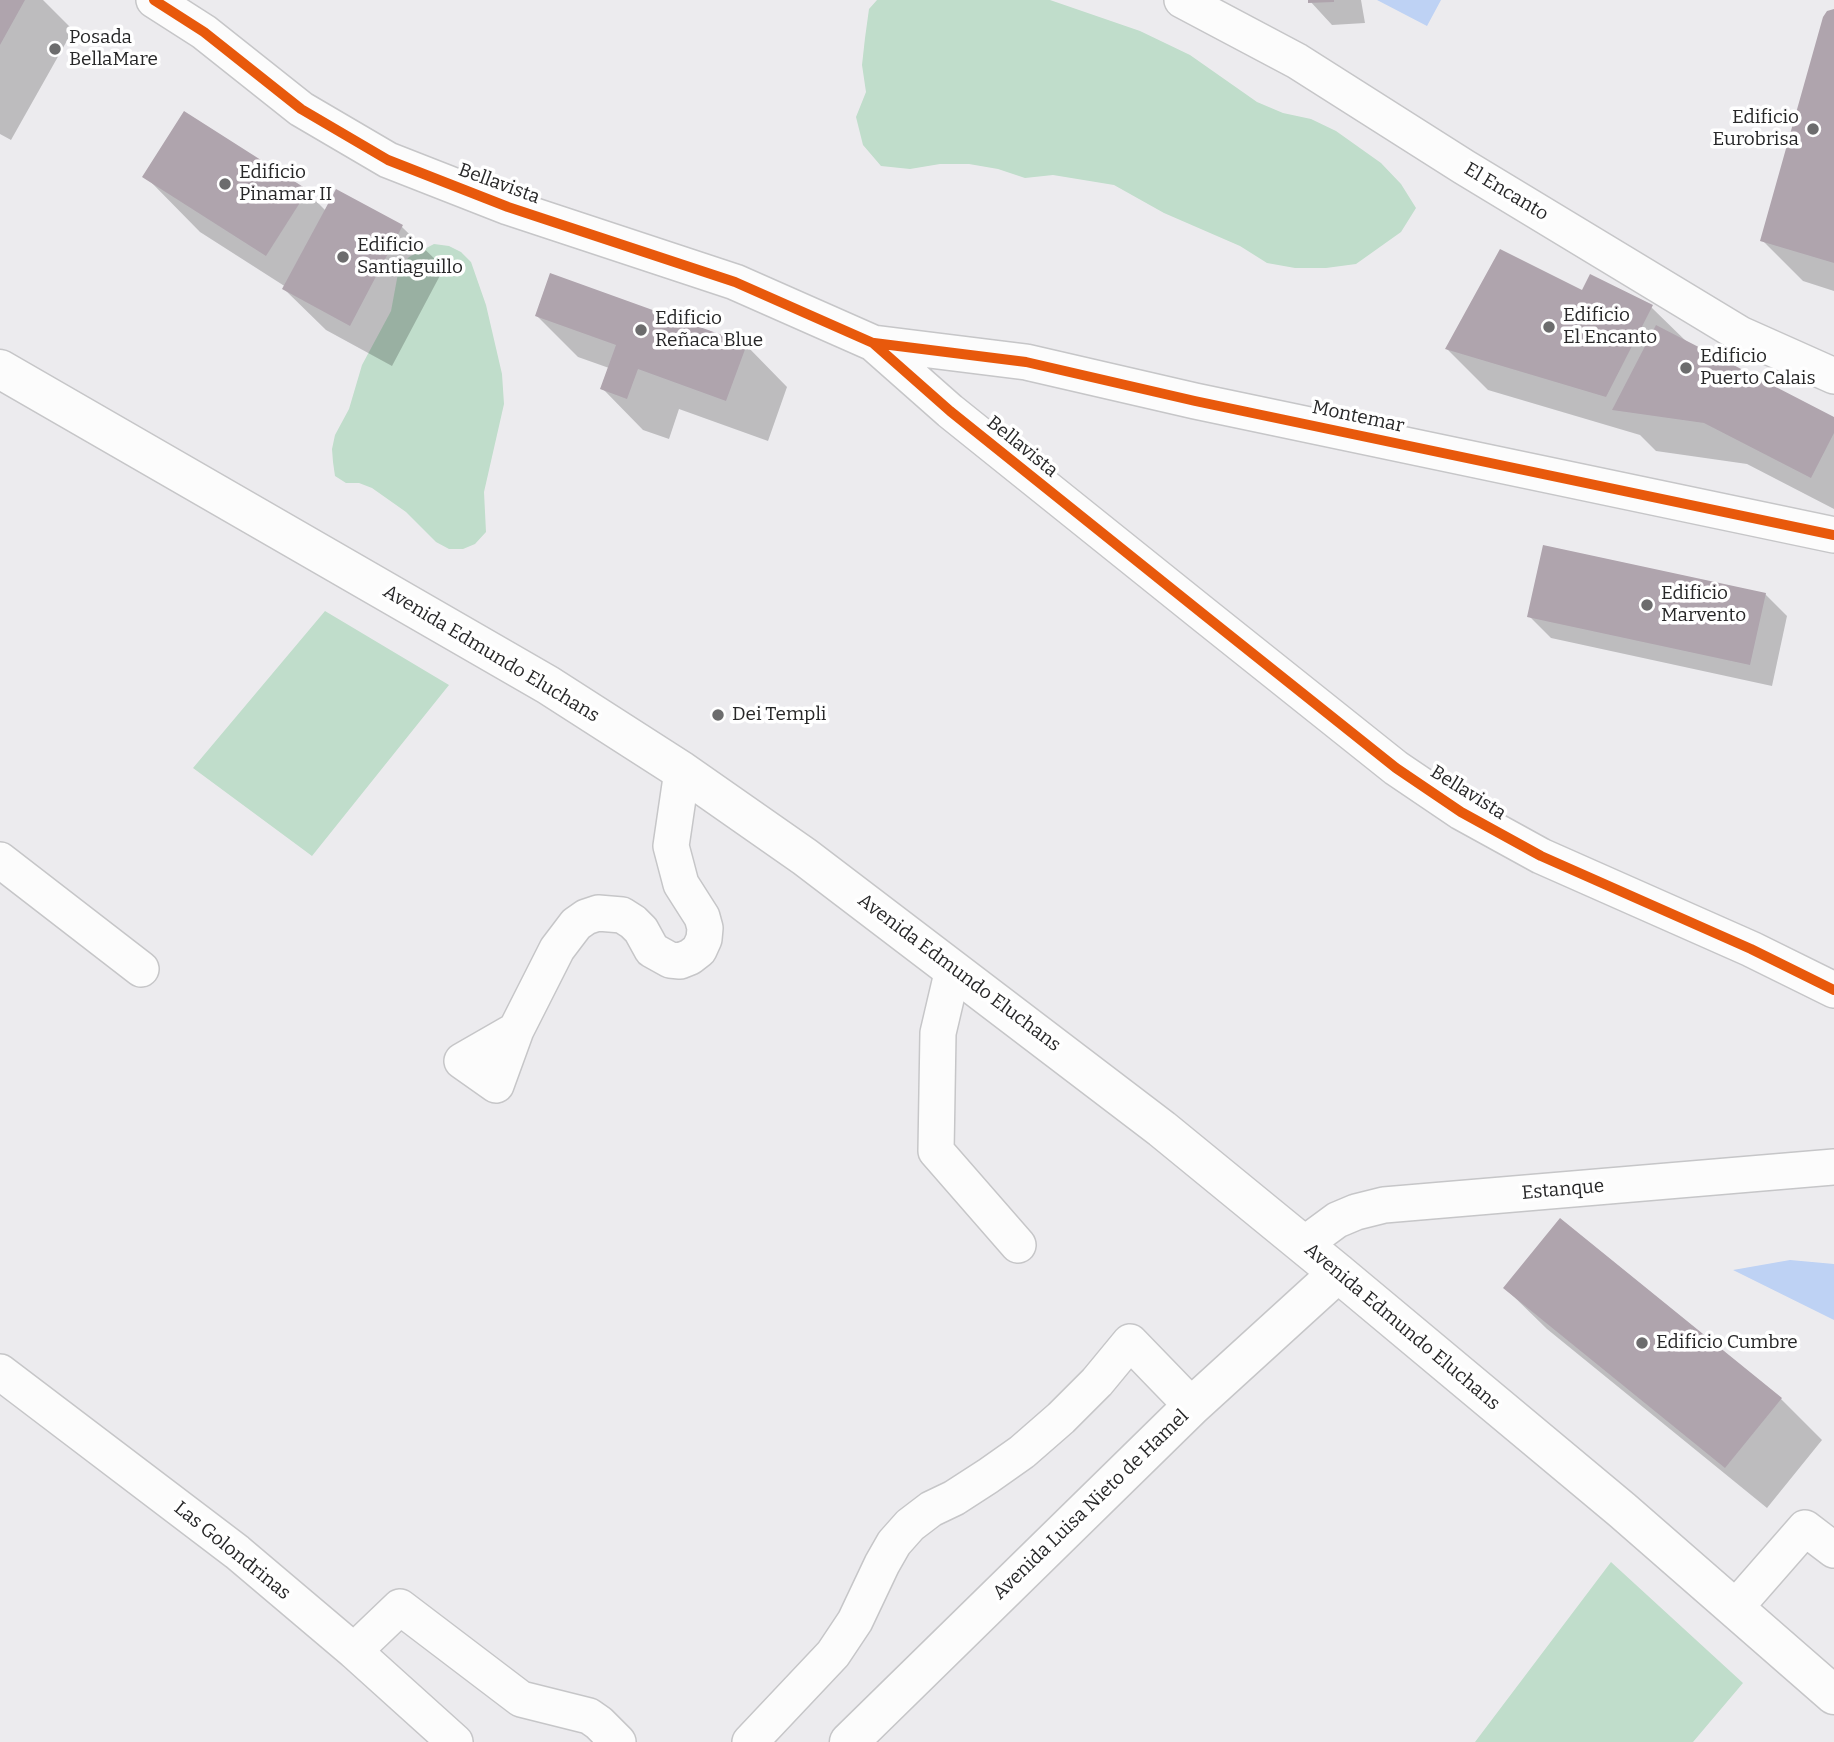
<!DOCTYPE html>
<html>
<head>
<meta charset="utf-8">
<style>
  body { margin:0 }
  canvas { display:block; background:#ecebee }
</style>
</head>
<body>
<canvas width="1834" height="1742"></canvas>
<script>
const ctx = document.querySelector('canvas').getContext('2d');
ctx.lineJoin = 'round';
function paint(path, color) { ctx.fillStyle = color; ctx.fill(path, 'evenodd'); }
const toPath = rows => new Path2D(rows.map(r => 'M' + r).join(''));
function trace(path, color, width, dash) { ctx.strokeStyle = color; ctx.lineWidth = width; ctx.lineCap = dash ? 'butt' : 'round'; ctx.setLineDash(dash || []); ctx.stroke(path); }
function drawText(font, color, halo, rows, align = 'center') {
  ctx.font = font + ' Bitter,serif'; ctx.lineWidth = 7; ctx.setLineDash([]); ctx.textBaseline = 'middle'; ctx.strokeStyle = halo; ctx.fillStyle = color; for (const [text, x, y, turn = 0] of rows) {
    ctx.save(); ctx.translate(x, y); ctx.rotate((+turn || 0) * Math.PI / 180); ctx.textAlign = isNaN(turn) ? turn : align; if (halo) ctx.strokeText(text, 0, 0); ctx.fillText(text, 0, 0); ctx.restore();
  }
}
paint(toPath([
  [877,0,1050,0,1140,31,1190,55,1257,102,1283,113,1311,119,1336,131,1381,163,1401,184,1416,208,1401,232,1356,264,1326,268,1295,268,1267,263,1240,246,1164,213,1114,185,1053,175,1025,178,998,169,969,164,940,164,910,169,881,166,863,145,856,117,866,92,862,65,865,38,869,9],
  [434,244,449,246,461,252,471,262,486,305,502,374,504,404,484,492,486,532,475,544,463,549,449,549,436,542,406,512,372,488,359,483,346,483,335,476,333,462,332,449,335,435,349,409,362,365,391,311,399,268,409,257],
  [325,611,449,685,312,856,193,768],
  [1611,1562,1743,1683,1693,1742,1475,1742]
]), '#c0ddcb');
paint(toPath([
  [1377,0,1441,0,1427,26],
  [1790,1260,1834,1264,1834,1320,1733,1270]
]), '#bed2f4');
paint(toPath([
  [0,0,43,0,73,30,11,140,0,134],
  [1309,0,1361,0,1365,23,1332,25],
  [1834,12,1834,291,1803,281,1762,240],
  [184,114,307,192,326,211,337,192,402,227,444,268,392,366,326,330,284,289,286,287,200,232,145,176],
  [1582,292,1651,307,1689,344,1834,419,1834,509,1747,464,1656,451,1640,435,1488,390,1447,349],
  [537,316,746,345,787,387,768,441,679,409,669,439,643,430,602,388,609,368,578,357],
  [1765,594,1787,616,1772,686,1551,638,1529,616],
  [1505,1288,1781,1399,1822,1440,1767,1508,1547,1329]
]), '#0003');
paint(toPath([
  [0,0,25,0,0,45],
  [1308,0,1334,0,1334,2,1308,3],
  [1834,9,1834,263,1760,241,1823,17,1827,11],
  [184,111,308,190,266,256,142,177],
  [336,189,403,225,350,326,282,289],
  [1500,249,1582,290,1590,274,1653,305,1606,397,1445,349],
  [550,273,747,344,726,401,638,369,627,399,600,389,616,345,535,316],
  [1656,325,1834,417,1834,433,1811,478,1704,423,1612,410],
  [1543,545,1766,593,1750,665,1527,617],
  [1560,1218,1782,1398,1725,1468,1503,1288]
]), '#afa4ad');
const minor = toPath([
  [154,0,204,32,301,109,388,160,508,207,735,282,873,343,950,411,1203,614,1396,768,1461,812,1541,856,1751,949,1834,990],
  [1182,0,1297,61,1464,167,1740,334,1834,376],
  [873,343,1026,362,1195,401,1834,535],
  [0,860,141,969],
  [953,969,938,1033,936,1151,1018,1245],
  [516,1030,462,1061,496,1085,516,1030,557,949,576,924,586,917,598,913,622,915,633,922,641,930,652,950,670,960,680,961,690,957,699,950,704,939,705,928,702,917,681,884,671,846,682,771],
  [1303,1245,1337,1220,1356,1212,1384,1205,1834,1167],
  [0,1372,237,1552,354,1651,455,1742],
  [1735,1608,1805,1528,1834,1550],
  [354,1651,400,1607,521,1699,589,1716,599,1723,618,1742],
  [750,1742,833,1654,855,1621,882,1564,894,1543,910,1525,931,1509,954,1498,988,1476,1022,1452,1061,1418,1097,1382,1130,1342,1192,1406]
]);
const major = toPath([
  [0,369,548,685,682,771,805,857,1162,1129,1338,1273,1622,1510,1834,1695],
  [849,1742,1192,1406,1338,1273]
]);
trace(minor, '#c6c6c8', 38);
trace(major, '#c6c6c8', 41);
trace(minor, '#fcfcfc', 35);
trace(major, '#fcfcfc', 38);
trace(toPath([
  [154,0,204,32,301,109,388,160,508,207,735,282,873,343,950,411,1203,614,1396,768,1461,812,1541,856,1751,949,1834,990],
  [874,343,1026,362,1195,401,1834,535]
]), '#e8590c', 10);
for (const [x, y, r, color] of [
  [55,49,7,"#6c6c6d"],
  [1813,129,7,"#6c6c6d"],
  [225,184,7,"#6c6c6d"],
  [343,257,7,"#6c6c6d"],
  [1549,327,7,"#6c6c6d"],
  [641,330,7,"#6c6c6d"],
  [1686,368,7,"#6c6c6d"],
  [1647,605,7,"#6c6c6d"],
  [718,715,7,"#6c6c6d"],
  [1642,1343,7,"#6c6c6d"]
]) { const dot = new Path2D(); dot.arc(x, y, r, 0, 2 * Math.PI); ctx.fillStyle = color; ctx.fill(dot); trace(dot, '#fff', 2.5); }
drawText('19px', '#272728', '#fff', [
  ["Posada",69,38],
  ["BellaMare",69,60],
  ["Edificio",1799,118,"right"],
  ["Eurobrisa",1799,140,"right"],
  ["Edificio",239,173],
  ["Pinamar II",239,195],
  ["Edificio",357,246],
  ["Santiaguillo",357,268],
  ["Edificio",1563,316],
  ["El Encanto",1563,338],
  ["Edificio",655,319],
  ["Reñaca Blue",655,341],
  ["Edificio",1700,357],
  ["Puerto Calais",1700,379],
  ["Edificio",1661,594],
  ["Marvento",1661,616],
  ["Dei Templi",732,715],
  ["Edificio Cumbre",1656,1343]
], 'left');
drawText('19px', '#272728', '#fff', [
  ["Bellavista",499,184,20],
  ["El Encanto",1506,192,31],
  ["Montemar",1358,417,12],
  ["Bellavista",1022,447,39],
  ["Avenida Edmundo Eluchans",491,654,31],
  ["Bellavista",1468,793,32],
  ["Avenida Edmundo Eluchans",959,973,37],
  ["Estanque",1563,1190,-5],
  ["Avenida Edmundo Eluchans",1402,1327,40],
  ["Avenida Luisa Nieto de Hamel",1091,1505,-44],
  ["Las Golondrinas",232,1551,39]
]);
</script>
</body>
</html>
